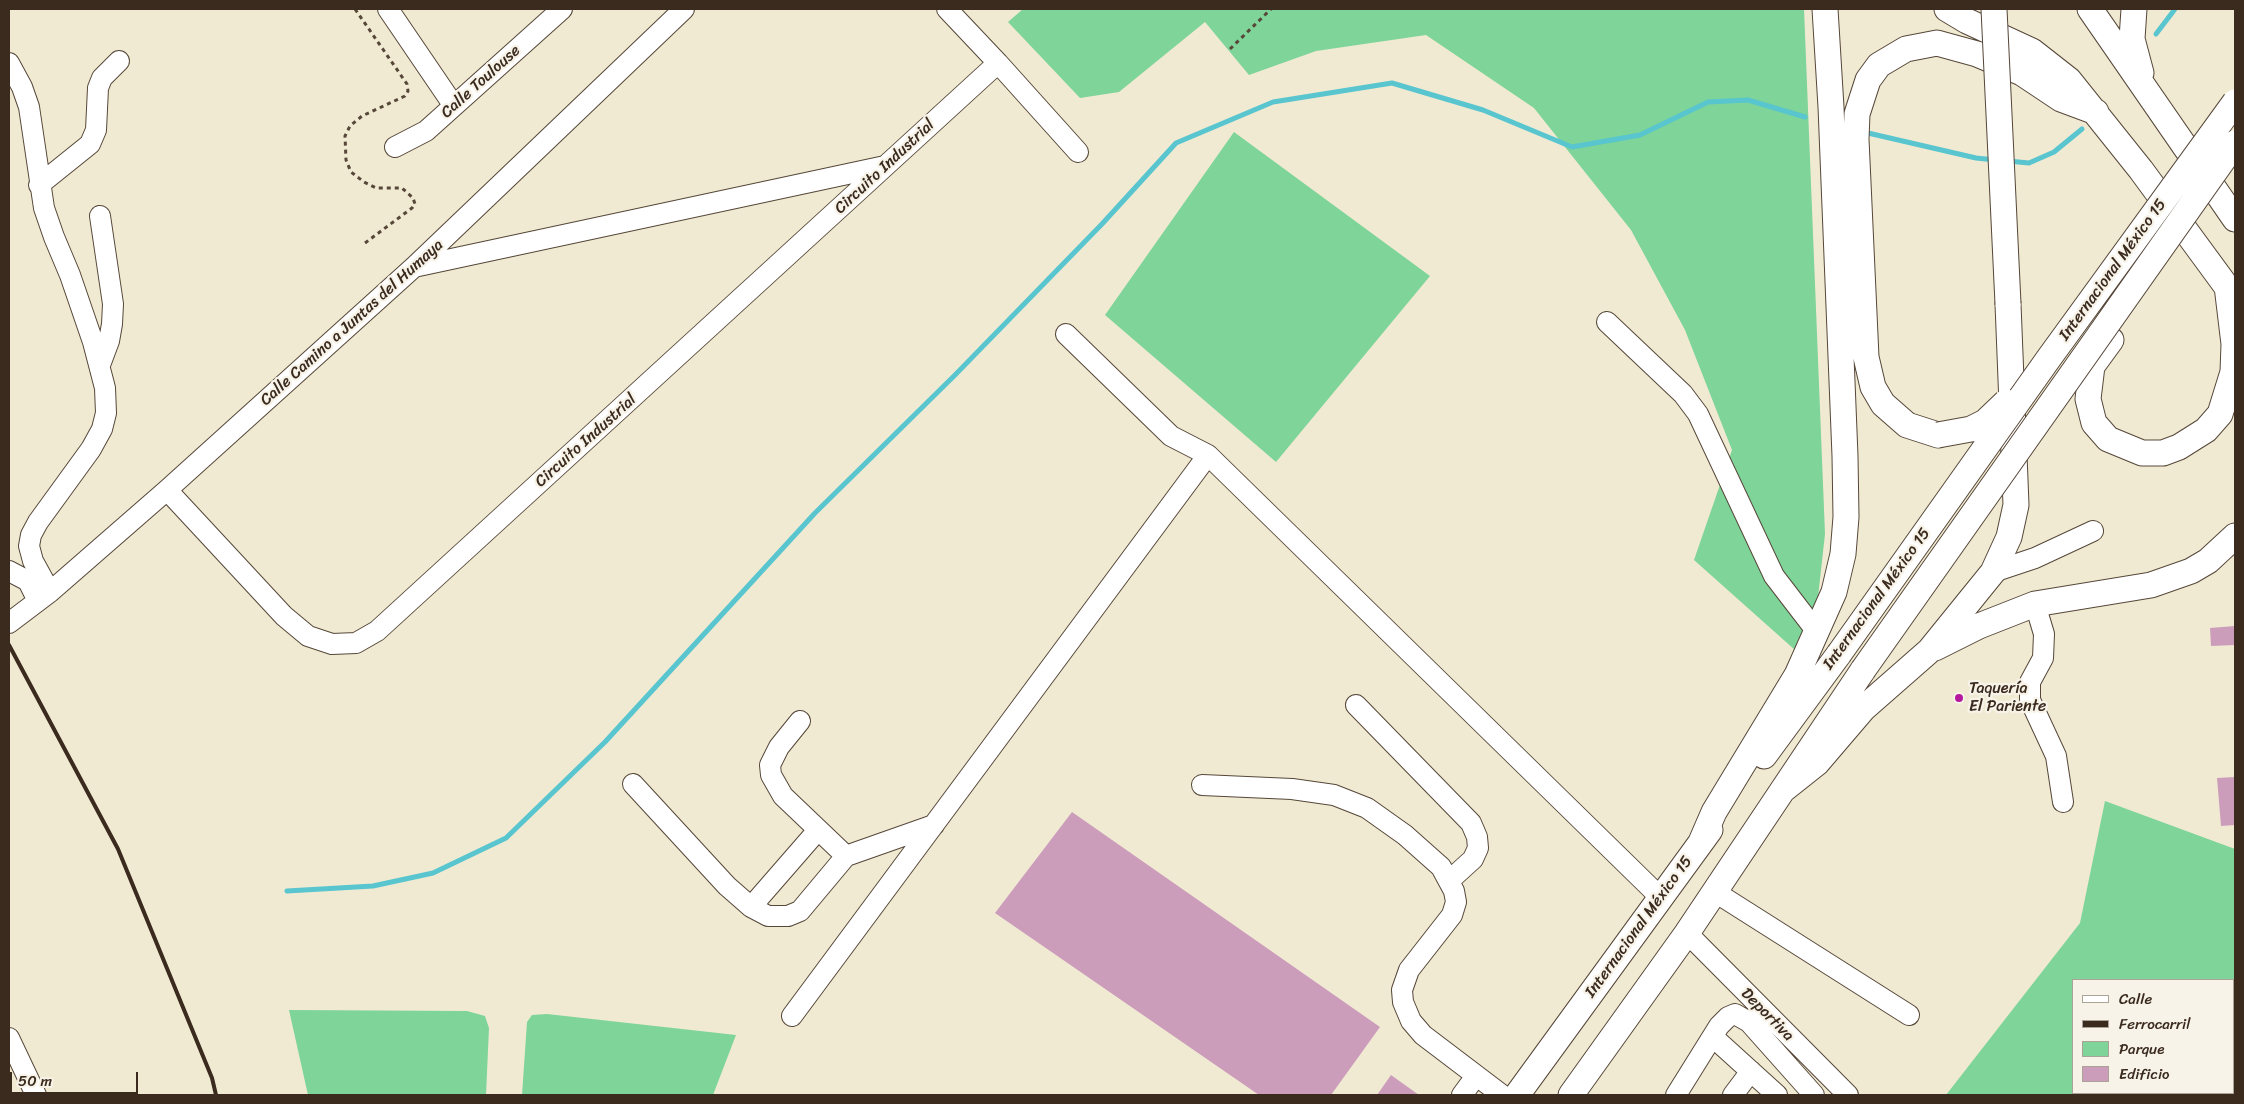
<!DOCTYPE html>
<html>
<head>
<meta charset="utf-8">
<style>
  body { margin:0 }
  #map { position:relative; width:2244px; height:1104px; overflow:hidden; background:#f0ead3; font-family:Sriracha,sans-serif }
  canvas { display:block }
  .frame { position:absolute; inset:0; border:10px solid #3b2a1e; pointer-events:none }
  .legend { position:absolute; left:2072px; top:979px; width:162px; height:115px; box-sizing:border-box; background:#f7f3e8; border:1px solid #aca397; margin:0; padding:6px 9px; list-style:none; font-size:15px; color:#3b2a1e }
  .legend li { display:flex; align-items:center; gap:10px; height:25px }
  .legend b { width:25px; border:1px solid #aca397 }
  .scale { position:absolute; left:10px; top:1072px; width:128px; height:22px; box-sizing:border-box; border:2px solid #3b2a1e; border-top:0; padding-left:6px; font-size:15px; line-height:18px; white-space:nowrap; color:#3b2a1e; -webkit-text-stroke:4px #f7f3e8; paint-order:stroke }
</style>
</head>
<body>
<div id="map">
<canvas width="2244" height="1104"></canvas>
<div class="frame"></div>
<ul class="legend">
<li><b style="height:6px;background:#fff"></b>Calle</li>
<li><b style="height:6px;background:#3b2a1e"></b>Ferrocarril</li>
<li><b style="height:14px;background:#7ed499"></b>Parque</li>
<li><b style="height:14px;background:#cc9dbb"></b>Edificio</li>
</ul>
<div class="scale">50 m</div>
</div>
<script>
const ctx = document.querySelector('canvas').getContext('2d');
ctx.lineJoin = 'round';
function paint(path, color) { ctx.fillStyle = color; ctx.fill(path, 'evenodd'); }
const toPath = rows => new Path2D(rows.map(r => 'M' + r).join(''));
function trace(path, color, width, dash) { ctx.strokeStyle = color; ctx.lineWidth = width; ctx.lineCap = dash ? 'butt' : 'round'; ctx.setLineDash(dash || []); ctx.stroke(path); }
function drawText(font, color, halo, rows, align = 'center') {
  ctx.font = font + ' Sriracha,sans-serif'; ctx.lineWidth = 4.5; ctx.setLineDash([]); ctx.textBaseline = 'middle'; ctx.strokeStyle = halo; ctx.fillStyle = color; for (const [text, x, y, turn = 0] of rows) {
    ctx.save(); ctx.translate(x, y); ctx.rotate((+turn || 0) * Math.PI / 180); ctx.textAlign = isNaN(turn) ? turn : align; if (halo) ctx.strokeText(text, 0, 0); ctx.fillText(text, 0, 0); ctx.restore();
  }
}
paint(toPath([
  [1023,9,1804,9,1825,534,1817,606,1795,650,1694,560,1732,450,1685,330,1631,230,1534,108,1426,35,1316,51,1249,75,1205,22,1119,92,1080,98,1008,22],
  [1234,132,1430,276,1276,462,1105,315],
  [2105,801,2235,849,2235,1095,1946,1095,2080,923],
  [2073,980,2233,980,2233,1093,2073,1093],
  [289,1010,467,1011,485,1016,489,1028,486,1095,308,1095],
  [547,1014,736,1035,713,1095,522,1095,527,1022,532,1015]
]), '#7ed499');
trace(toPath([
  [2156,34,2175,9],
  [1868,133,1976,158,1995,160],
  [2008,161,2029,163,2054,152,2082,129],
  [287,891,373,886,433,873,506,838,605,742,815,513,955,375,1102,224,1176,143,1273,102,1392,83,1483,110,1572,147,1640,135,1708,102,1748,100,1805,117]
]), '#58c5cf', 5);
paint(toPath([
  [2235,626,2235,645,2211,646,2210,628],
  [2235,777,2235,825,2221,826,2217,778],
  [1072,812,1380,1027,1331,1095,1259,1095,995,913],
  [1391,1075,1419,1095,1377,1095]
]), '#cc9dbb');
const minor = toPath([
  [388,9,454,106],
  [947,9,998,63],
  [9,63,22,87,29,107,44,208,54,237,70,275,93,342,105,388,106,413,102,429,91,449,38,522,31,535,29,546,33,561,50,592],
  [395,147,426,131,562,9],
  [39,185,90,144,96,130,98,88,102,78,119,61],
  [414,267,885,166],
  [1607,322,1683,394,1698,414,1774,576,1817,632],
  [1066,334,1171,436,1208,455],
  [100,365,109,341,112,324,113,304,100,216],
  [167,490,284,616,308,636,332,644,356,643,377,631,998,63,1078,152],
  [9,571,28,581,38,601],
  [1993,572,2035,558,2093,531],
  [2035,604,2044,634,2043,658,2030,682,2030,700,2056,756,2063,802],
  [9,623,50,592,167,490,414,267,684,9],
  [1356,705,1471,823,1477,837,1478,848,1473,859,1450,880],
  [800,721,779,747,770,765,771,775,783,796,846,856],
  [633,784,727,886,751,907,768,916,788,916,800,911,846,856,934,825],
  [1202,785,1292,789,1334,795,1367,808,1405,835,1441,867,1454,891,1456,902,1452,915,1409,970,1402,990,1403,1002,1411,1021,1423,1035,1502,1095],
  [1715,892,1909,1015],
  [751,907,818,830],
  [1687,933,1848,1095],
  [792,1016,1208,455,1661,898],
  [1713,1037,1777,1095],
  [9,1038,36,1095],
  [1462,1095,1476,1076],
  [1676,1095,1719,1026,1728,1017,1735,1014,1749,1022,1814,1095],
  [1733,1095,1751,1071]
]);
const major = toPath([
  [1947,9,1967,21,2032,51,2069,80,2141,170,2235,298],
  [2090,9,2235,219],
  [2134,9,2132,39,2141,73],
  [2111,340,2092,366,2088,399,2094,423,2108,439,2142,453,2163,453,2179,447,2206,430,2220,414,2233,372,2234,344,2227,286],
  [1938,435,1907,425,1883,404,1873,387,1866,357,1856,139,1857,114,1868,80,1879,65,1906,49,1937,43,1977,54,2022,73,2061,99,2096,112],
  [1935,648,1979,626,2035,604,2151,585,2191,571,2208,561,2235,536],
  [1764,756,1839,654],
  [1783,790,1817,763,1864,708,1929,651,1993,572,2009,537,2016,505,2008,304],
  [1701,842,1714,812,1797,675,1834,592,1843,554,1846,517,1845,456,1831,107,1825,9],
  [1517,1095,1710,830],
  [1571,1095,1687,933,1863,670]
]);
trace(minor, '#564739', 22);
trace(major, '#564739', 27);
trace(toPath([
  [355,9,407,84,408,91,405,96,362,116,350,126,345,136,346,160,351,172,364,182,376,188,402,188,413,198,415,204,412,208,365,243],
  [1230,49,1271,9]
]), '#564739', 3, [4, 4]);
trace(minor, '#fff', 20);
trace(major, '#fff', 25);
trace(toPath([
  [9,645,118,849,212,1078,216,1095]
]), '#3b2a1e', 4);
const majorBridge = toPath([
  [1994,9,2008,304],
  [1938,435,1971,429,1985,422,2006,402],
  [1839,654,2049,358,2235,102],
  [1863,670,2235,143]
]);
trace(majorBridge, '#564739', 27, []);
trace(majorBridge, '#fff', 25);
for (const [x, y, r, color] of [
  [1959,698,5,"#b5179e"]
]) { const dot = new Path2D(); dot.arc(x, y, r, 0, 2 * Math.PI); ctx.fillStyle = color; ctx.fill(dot); trace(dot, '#f7f3e8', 2); }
drawText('16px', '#3b2a1e', '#f7f3e8', [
  ["Calle Toulouse",481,82,-42],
  ["Circuito Industrial",885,167,-43],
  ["Internacional México 15",2113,270,-54],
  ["Calle Camino a Juntas del Humaya",352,323,-42],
  ["Circuito Industrial",586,441,-42],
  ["Internacional México 15",1877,599,-54],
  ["Internacional México 15",1639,927,-54],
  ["Deportiva",1767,1015,45]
]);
drawText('16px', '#3b2a1e', '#f7f3e8', [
  ["Taquería",1969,689],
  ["El Pariente",1969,707]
], 'left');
</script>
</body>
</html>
